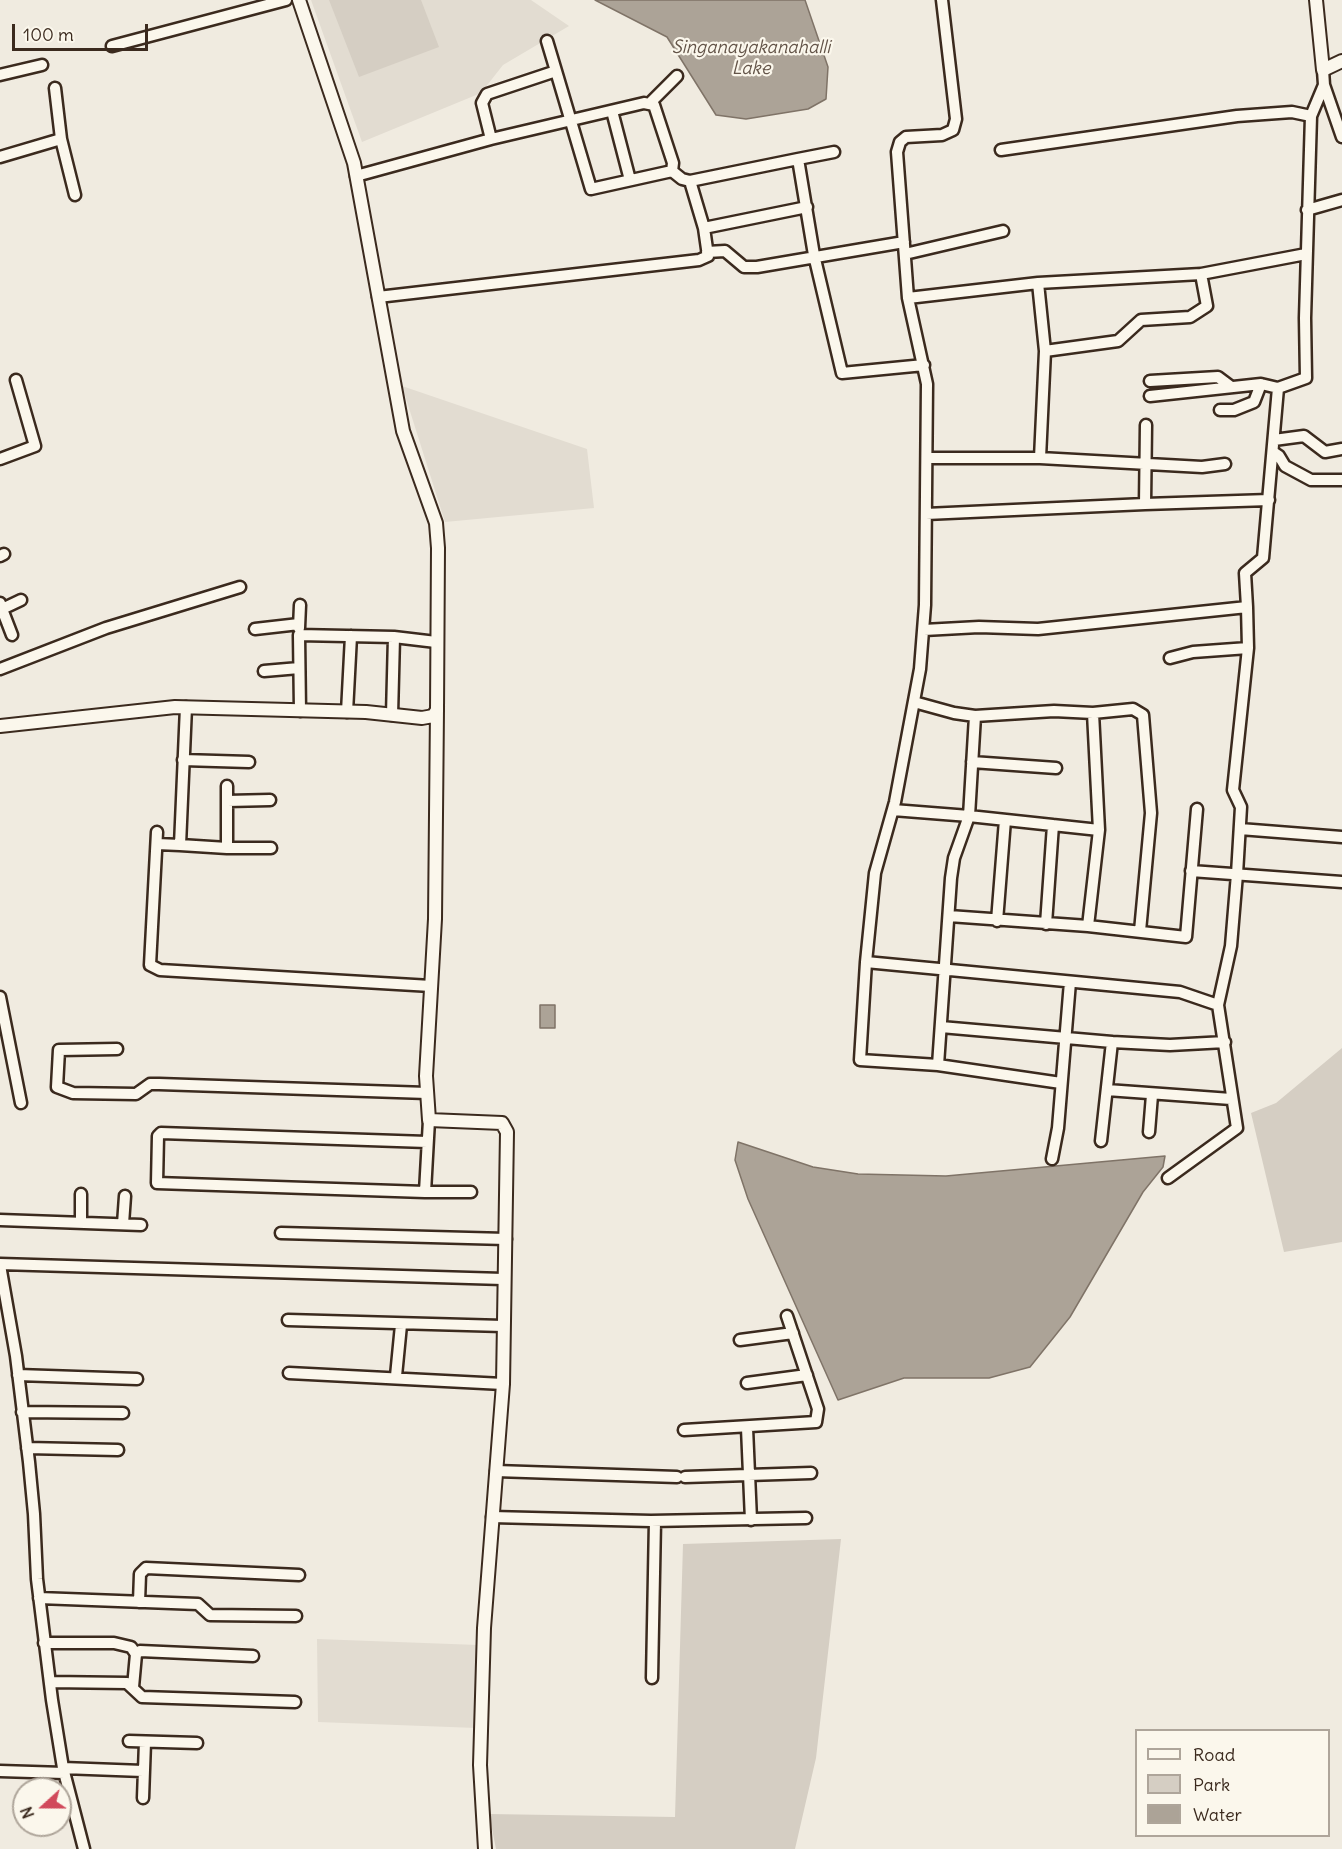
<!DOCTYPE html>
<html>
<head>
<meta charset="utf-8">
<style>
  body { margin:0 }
  #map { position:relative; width:1342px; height:1849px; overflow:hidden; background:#f0ebe0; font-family:Delius,sans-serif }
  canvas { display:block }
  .legend { position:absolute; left:1135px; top:1729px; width:195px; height:108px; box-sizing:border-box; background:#fbf7ec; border:2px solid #aea59a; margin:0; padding:8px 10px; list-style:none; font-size:18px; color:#3b2a1e }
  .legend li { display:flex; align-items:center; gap:12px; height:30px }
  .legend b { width:30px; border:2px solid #aea59a }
  .north { position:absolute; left:12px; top:1777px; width:60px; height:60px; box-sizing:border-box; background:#fbf7ec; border:2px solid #aea59a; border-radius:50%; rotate:249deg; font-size:16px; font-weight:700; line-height:24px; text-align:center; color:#3b2a1e }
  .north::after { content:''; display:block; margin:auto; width:21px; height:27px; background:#d1495b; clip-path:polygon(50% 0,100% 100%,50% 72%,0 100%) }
  .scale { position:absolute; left:12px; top:24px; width:136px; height:27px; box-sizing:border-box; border:3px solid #3b2a1e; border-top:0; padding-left:8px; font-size:18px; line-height:21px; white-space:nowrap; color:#3b2a1e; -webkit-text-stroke:4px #fbf7ec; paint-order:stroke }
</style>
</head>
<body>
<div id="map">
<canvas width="1342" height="1849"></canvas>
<ul class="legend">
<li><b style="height:8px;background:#fbf7ec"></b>Road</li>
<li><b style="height:16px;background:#d5cec3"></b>Park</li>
<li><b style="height:16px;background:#aca397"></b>Water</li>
</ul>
<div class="north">N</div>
<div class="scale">100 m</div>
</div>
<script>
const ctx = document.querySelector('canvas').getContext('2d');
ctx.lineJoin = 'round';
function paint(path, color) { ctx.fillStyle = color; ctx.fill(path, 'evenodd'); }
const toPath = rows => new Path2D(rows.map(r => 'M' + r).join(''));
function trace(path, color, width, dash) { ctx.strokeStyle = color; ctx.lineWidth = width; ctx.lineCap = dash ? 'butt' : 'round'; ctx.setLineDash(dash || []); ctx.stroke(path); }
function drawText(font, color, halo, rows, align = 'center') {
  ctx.font = font + ' Delius,sans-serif'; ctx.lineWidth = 4.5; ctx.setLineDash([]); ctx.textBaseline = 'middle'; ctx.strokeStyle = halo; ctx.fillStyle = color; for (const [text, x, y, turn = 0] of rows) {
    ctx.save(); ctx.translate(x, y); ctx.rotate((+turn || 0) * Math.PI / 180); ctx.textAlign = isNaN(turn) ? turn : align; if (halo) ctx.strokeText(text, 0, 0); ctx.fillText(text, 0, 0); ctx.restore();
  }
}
paint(toPath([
  [311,0,531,0,569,26,503,65,481,93,362,142],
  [402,386,587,449,594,508,445,522],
  [317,1639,478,1645,476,1728,318,1722]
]), '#e2dcd1');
paint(toPath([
  [329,0,421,0,439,47,359,77],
  [1342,1048,1342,1242,1284,1252,1251,1113,1276,1103],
  [841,1539,816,1758,795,1849,496,1849,489,1814,675,1817,683,1544]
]), '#d5cec3');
const water = toPath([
  [595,0,805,0,828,67,826,99,808,109,746,119,716,115,667,37,595,0],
  [540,1005,555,1005,555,1028,540,1028,540,1005],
  [738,1142,813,1167,858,1174,946,1176,1165,1156,1163,1167,1143,1192,1070,1317,1030,1367,989,1378,904,1378,838,1400,748,1199,735,1160,738,1142]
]);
paint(water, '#aca397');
trace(water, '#7f7367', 1.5);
const minor = toPath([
  [942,0,956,119,953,130,942,135,906,137,900,142,897,152,908,298,927,384,925,605,920,669,895,802,875,873,866,962,1180,992,1218,1005],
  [547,41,556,71],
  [112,46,286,0],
  [0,75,42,65],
  [1324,85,1342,137],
  [55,88,61,139,75,195],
  [650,103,677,76],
  [612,111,630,180],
  [491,139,482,103,487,94,556,71,591,189,672,171],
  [1001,150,1237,116,1292,112,1311,116],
  [0,157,61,139],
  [798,159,834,152],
  [672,171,682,179,690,181,798,159,814,255,842,373,924,365],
  [356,176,491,139,644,103,654,105,673,163,672,171],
  [1307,210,1342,200],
  [704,228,807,207],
  [707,252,725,251,744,267,757,267,904,242],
  [905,254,1003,231],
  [1201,274,1306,254],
  [1038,283,1045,351],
  [378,297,699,260,708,256,704,228,690,181],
  [908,298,1038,283,1201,274,1207,306,1190,317,1141,320,1118,341,1045,351,1040,458],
  [1150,381,1218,377,1230,386],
  [1150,396,1261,384,1278,388],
  [1220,410,1234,410,1254,402,1261,384],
  [1274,440,1304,436,1325,452,1342,449],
  [1273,452,1279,456,1285,466,1311,480,1342,480],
  [927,458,1040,458,1202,467,1225,464],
  [0,459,35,446,16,380],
  [1145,504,1269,500],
  [926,514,1145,504,1146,425],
  [0,556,4,554],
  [0,603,2,609,21,600],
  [0,610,2,609,12,635],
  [299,628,300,605],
  [255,629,299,624],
  [924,630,979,627,1038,629,1247,607,1245,573,1263,558,1278,388,1306,378,1305,318,1311,116,1324,85,1323,70],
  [1170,658,1193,652,1248,648],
  [0,669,106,628,240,587],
  [264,671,299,668],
  [914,702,954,713,975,716,969,816,1099,830,1088,926],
  [186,707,180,845,227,848,227,786],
  [300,711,299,635,394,637],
  [347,712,351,636],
  [1093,713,1099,830],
  [392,715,394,637,436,642],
  [975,716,1054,711,1093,713,1133,709,1143,715,1151,813,1140,931],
  [183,760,249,762],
  [972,762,1056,768],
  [227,801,270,800],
  [893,810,969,816,954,858,951,878,938,1065],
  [1240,829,1342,837],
  [157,832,150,965,160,970,431,986],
  [157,844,180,845],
  [227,848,271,848],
  [1191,871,1342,882],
  [949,916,1088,926,1186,937,1197,809],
  [997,921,1005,820],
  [1046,924,1053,825],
  [866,962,860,1060,938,1065,1061,1083],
  [0,997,21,1103],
  [941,1027,1112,1042,1170,1045,1225,1042],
  [117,1049,59,1050,57,1087,73,1093,136,1094,150,1084,159,1084,427,1093],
  [1107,1090,1231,1099],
  [1149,1132,1152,1095],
  [1101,1141,1112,1042],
  [427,1142,161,1133,158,1136,157,1183,425,1192,429,1120],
  [1052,1159,1058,1128,1070,982],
  [1168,1178,1237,1128,1218,1005,1231,946,1237,874,1241,807,1233,790,1248,648,1247,607],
  [425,1192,471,1192],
  [0,1220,141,1225],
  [81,1223,81,1194],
  [123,1224,125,1196],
  [281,1233,506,1239],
  [0,1264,503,1279],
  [0,1265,16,1356,29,1462,34,1514,37,1579,52,1700,63,1768,84,1849],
  [288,1320,503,1326],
  [740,1340,793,1333],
  [289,1373,503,1384],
  [18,1375,137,1379],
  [396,1376,401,1325],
  [747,1383,807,1375],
  [22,1412,123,1413],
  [747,1428,751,1520],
  [684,1430,816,1422,818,1409,787,1316],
  [27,1448,118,1450],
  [496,1471,677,1477],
  [685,1477,811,1473],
  [492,1517,651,1521,806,1518],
  [39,1598,198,1604,210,1615,296,1616],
  [139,1602,140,1574,146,1568,299,1575],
  [44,1643,114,1643,131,1647,136,1654],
  [652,1678,655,1521],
  [50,1682,127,1683,142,1697,295,1702],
  [133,1687,136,1654,140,1651,253,1656],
  [129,1741,197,1743],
  [63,1768,143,1771],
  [0,1771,64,1773],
  [143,1798,145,1742]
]);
const tertiary = toPath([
  [1316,0,1323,70,1342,61],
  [437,710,435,919,426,1076,429,1120,502,1123,507,1132,503,1384,484,1628,480,1765,485,1849],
  [0,726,175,707,366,712,422,718,433,716,437,710,438,548,436,523,403,431,354,163,299,0]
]);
trace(minor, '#3b2a1e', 15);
trace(tertiary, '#3b2a1e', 16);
trace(minor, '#fbf7ec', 10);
trace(tertiary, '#fbf7ec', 12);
drawText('italic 18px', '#635448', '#fbf7ec', [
  ["Singanayakanahalli",751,48],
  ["Lake",751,69]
]);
</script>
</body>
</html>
